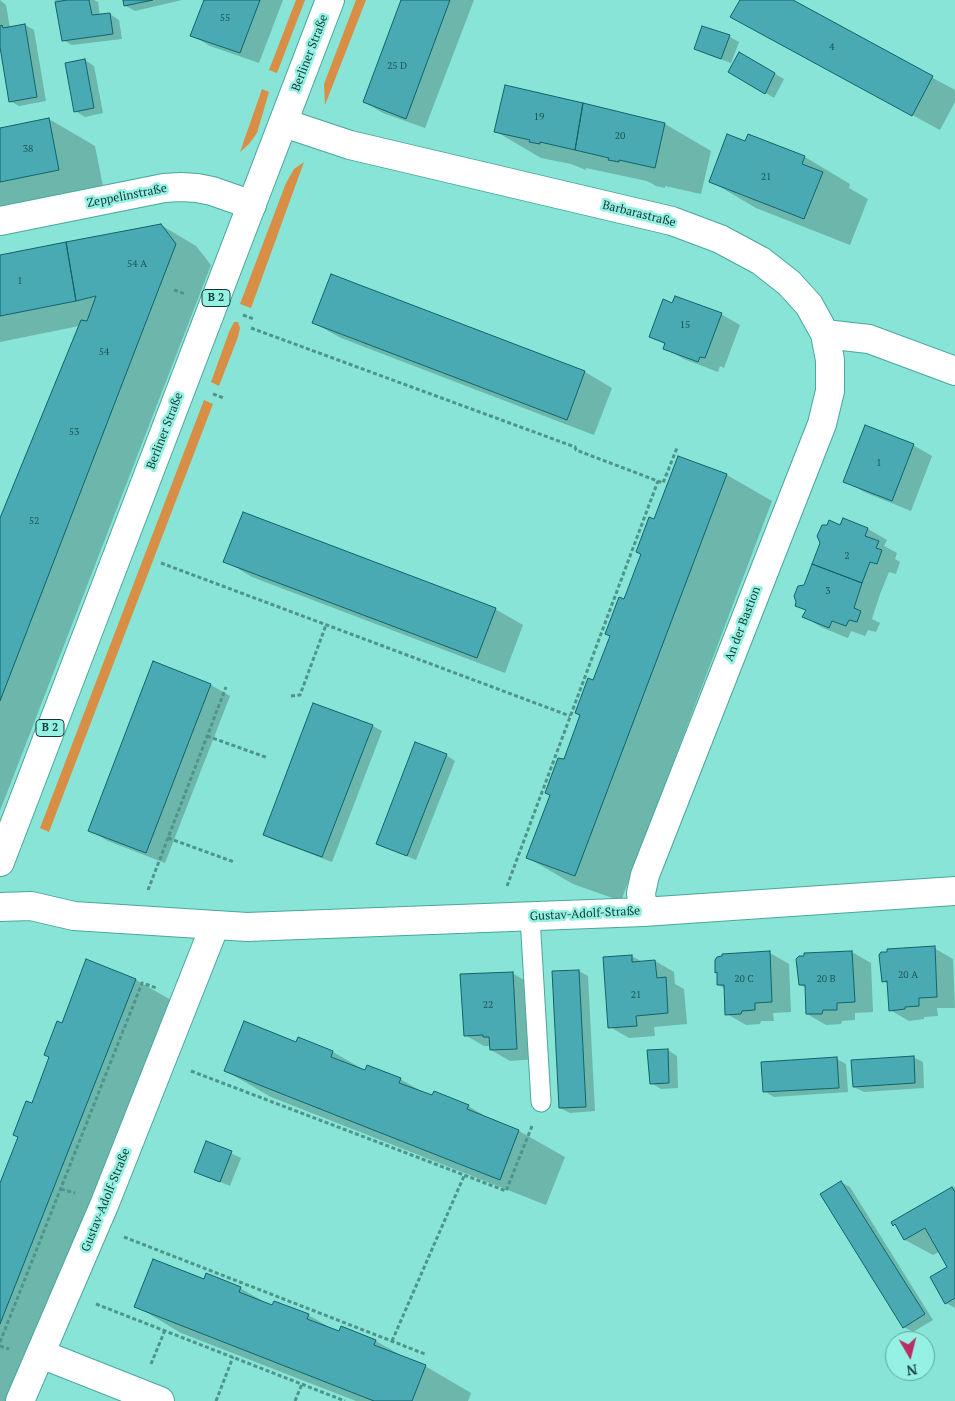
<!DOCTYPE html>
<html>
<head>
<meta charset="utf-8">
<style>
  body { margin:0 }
  #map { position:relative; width:955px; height:1401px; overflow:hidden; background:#87e4d6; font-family:"PT Serif",serif }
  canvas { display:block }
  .north { position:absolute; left:885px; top:1331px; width:50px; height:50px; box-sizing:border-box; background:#95f1e3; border:1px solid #60a79d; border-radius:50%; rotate:172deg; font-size:14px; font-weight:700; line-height:20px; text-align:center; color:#113934 }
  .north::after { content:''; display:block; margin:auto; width:18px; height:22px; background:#ba2d61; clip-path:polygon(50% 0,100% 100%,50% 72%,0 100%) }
</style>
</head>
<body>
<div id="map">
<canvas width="955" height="1401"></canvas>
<div class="north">N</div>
</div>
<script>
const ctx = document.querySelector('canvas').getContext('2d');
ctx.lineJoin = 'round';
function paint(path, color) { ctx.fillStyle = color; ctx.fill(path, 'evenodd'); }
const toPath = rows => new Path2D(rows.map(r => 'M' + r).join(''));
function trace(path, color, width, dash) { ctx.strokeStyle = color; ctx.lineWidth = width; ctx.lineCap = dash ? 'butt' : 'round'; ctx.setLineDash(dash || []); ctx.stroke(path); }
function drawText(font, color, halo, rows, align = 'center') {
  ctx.font = font + ' "PT Serif",serif'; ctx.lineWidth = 5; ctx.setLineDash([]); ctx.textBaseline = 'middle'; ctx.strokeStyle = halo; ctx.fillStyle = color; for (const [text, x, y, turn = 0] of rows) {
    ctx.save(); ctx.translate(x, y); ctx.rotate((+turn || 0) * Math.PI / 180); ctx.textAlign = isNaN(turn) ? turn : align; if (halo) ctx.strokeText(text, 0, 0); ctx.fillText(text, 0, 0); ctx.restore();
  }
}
paint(toPath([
  [296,0,305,0,277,73,269,70],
  [356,0,366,0,325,105,324,84],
  [262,89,269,92,257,133,249,144,240,152],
  [304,162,251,308,240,304,286,183,294,169],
  [234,322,238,322,240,328,238,337,219,386,211,382,229,332],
  [204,400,213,404,49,832,40,828]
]), '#d88f45');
paint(toPath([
  [0,0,6,5,10,28,25,25,34,30,46,101,19,106,10,101,0,39],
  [54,0,94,0,98,2,100,16,110,14,119,20,122,39,72,45,63,40,59,3],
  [124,0,182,0,135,11,126,6],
  [206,0,283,0,259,63,210,46,191,35],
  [402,0,474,0,425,128,383,113,364,102],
  [741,0,790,0,955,90,955,102,940,130,760,33],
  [703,27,730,37,739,42,731,63,704,53,695,48],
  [740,54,784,79,774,98,729,71],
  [85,60,94,66,103,113,85,117,75,111],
  [506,87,665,124,711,151,701,194,665,186,665,188,656,186,647,181,586,168,586,170,571,164,541,158,495,131],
  [49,119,95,146,105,196,0,217,0,130],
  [749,136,805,157,850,184,849,188,868,199,850,245,756,208,710,181,746,143],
  [161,225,196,246,211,265,0,811,0,521,79,326,0,342,0,257],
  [332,276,585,372,612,388,594,435,341,338,314,323],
  [721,314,740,325,724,368,720,366,718,372,684,359,665,348,666,345,650,336],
  [913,445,932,456,911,511,864,492,845,481],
  [727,475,772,501,621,901,573,884,528,858,581,715,576,713,594,682,655,520],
  [843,520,868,529,887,540,884,546,897,553,895,559,900,562,896,574,889,572,880,594,872,619,880,623,876,632,868,630,865,636,851,631,848,638,823,628,804,617,807,611,797,605,805,586,841,527],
  [225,561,495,609,523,625,505,673,252,577],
  [154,663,211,685,230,696,165,863,108,841,89,830],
  [373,726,382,731,332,862,274,840,265,835],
  [446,755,455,761,416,860,378,844],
  [934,948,953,959,955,1008,937,1008,938,1016,924,1017,924,1019,909,1021,890,1010,888,984,883,981],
  [852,952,871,963,873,1012,855,1013,855,1020,842,1021,841,1024,826,1025,807,1014,807,988,800,985],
  [770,953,789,964,791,1012,773,1013,774,1021,761,1021,760,1024,746,1025,727,1014,725,989,719,985],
  [632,956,642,962,655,961,674,972,675,984,684,989,687,1024,654,1027,655,1036,629,1038,610,1027],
  [579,971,588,976,595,1111,570,1113,560,1108],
  [512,973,531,984,536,1059,510,1061,491,1050,490,1046,484,1046,465,1035],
  [136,980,171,1000,14,1398,8,1396,6,1401,0,1401,0,1186,62,1025],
  [298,1039,333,1052,366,1071,400,1079,430,1096,468,1106,497,1123,519,1131,565,1157,546,1205,271,1097,226,1071,297,1043],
  [668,1050,677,1056,678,1088,661,1089,651,1083],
  [913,1057,923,1062,924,1088,864,1092,854,1087],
  [837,1059,846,1064,848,1092,774,1097,764,1091],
  [207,1142,241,1158,230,1186,196,1172],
  [841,1182,850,1187,933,1320,913,1332,904,1327],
  [955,1187,955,1308,946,1303,949,1268,940,1251,933,1255,905,1240,898,1227,892,1222],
  [204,1281,240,1288,273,1307,308,1315,338,1332,339,1333,342,1327,376,1341,409,1360,425,1366,471,1393,468,1401,356,1401,181,1333,136,1306]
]), '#0003');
const building = toPath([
  [67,0,89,0,92,15,110,13,113,34,62,41,55,2,67,0],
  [123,0,153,0,124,6,123,0],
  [204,0,260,0,240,53,190,36,204,0],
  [401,0,450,0,406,119,363,102,401,0],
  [740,0,793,0,933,76,912,116,730,17,740,0],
  [25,24,37,97,9,102,0,47,0,26,2,25,3,28,25,24],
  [702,26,730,35,721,59,694,49,702,26],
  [739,52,775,73,765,94,728,72,739,52],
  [85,59,94,108,74,112,65,63,85,59],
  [505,85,583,103,575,150,540,142,540,144,529,142,530,140,494,132,505,85],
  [583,103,665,123,655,168,619,160,619,162,608,160,609,158,575,150,583,103],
  [49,118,59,170,0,182,0,128,49,118],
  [727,134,745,141,748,134,805,156,802,164,823,172,804,219,709,182,727,134],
  [161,224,176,244,0,701,0,518,81,320,87,321,96,296,76,301,66,242,161,224],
  [66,242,76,301,0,316,0,255,66,242],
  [331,274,585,371,567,420,312,323,331,274],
  [675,296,722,313,705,358,700,357,698,362,663,349,665,343,649,337,663,299,672,303,675,296],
  [865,425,914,444,892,501,843,482,865,425],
  [678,456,727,474,575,876,526,858,550,795,545,793,558,758,564,759,580,715,575,713,588,678,593,680,610,636,605,634,619,597,624,599,641,554,636,552,649,517,654,519,678,456],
  [243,512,496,608,477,658,223,562,243,512],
  [843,518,868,528,865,536,879,541,876,548,882,550,877,564,870,562,862,583,812,564,820,543,817,536,822,525,827,525,829,520,840,525,843,518],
  [812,564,862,583,854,608,861,611,857,622,849,620,846,626,832,621,829,628,802,617,806,610,795,606,796,602,794,596,798,586,804,585,812,564],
  [153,661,211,684,146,853,88,831,153,661],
  [313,703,373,725,322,857,263,835,313,703],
  [415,742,447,754,407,856,376,844,415,742],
  [935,946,937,997,919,998,919,1006,905,1007,905,1009,889,1011,887,981,882,982,879,955,881,952,887,952,887,949,935,946],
  [770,951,772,1002,755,1003,755,1010,742,1011,741,1014,725,1015,724,985,717,985,717,972,715,973,715,960,717,957,722,956,722,954,770,951],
  [852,951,855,1002,837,1003,837,1010,823,1010,822,1014,806,1014,805,985,799,985,796,959,799,956,804,956,804,953,852,951],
  [632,955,632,962,655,960,657,978,666,977,668,1013,636,1016,637,1026,608,1028,603,957,632,955],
  [86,959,136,979,0,1324,0,1183,18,1137,13,1135,26,1101,32,1103,49,1057,44,1055,57,1021,62,1023,86,959],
  [579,970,586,1107,559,1108,552,971,579,970],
  [513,972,517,1049,490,1050,489,1037,483,1037,483,1035,464,1036,460,974,513,972],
  [244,1021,296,1042,298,1037,333,1051,331,1057,365,1070,367,1065,401,1078,399,1083,432,1095,434,1091,469,1105,467,1109,519,1130,500,1180,224,1071,244,1021],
  [668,1049,669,1083,650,1084,647,1050,668,1049],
  [914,1056,915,1083,853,1087,851,1060,914,1056],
  [837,1057,839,1088,763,1092,761,1062,837,1057],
  [206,1141,232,1151,220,1182,194,1172,206,1141],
  [841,1181,925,1314,903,1328,820,1194,841,1181],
  [952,1187,955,1192,955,1298,945,1304,930,1277,947,1267,925,1228,904,1240,895,1224,893,1226,891,1222,952,1187],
  [153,1259,204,1279,206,1273,241,1287,239,1292,272,1305,274,1301,309,1314,307,1319,339,1331,341,1326,376,1340,374,1345,426,1365,412,1401,374,1401,134,1307,153,1259]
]);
paint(building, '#49aab3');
trace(building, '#116369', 1);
const lane = toPath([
  [530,917,541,1102]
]);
const street = toPath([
  [284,123,350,145,672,221,720,239,761,261,789,283,809,305,825,334,830,360,830,391,822,424,645,875,641,893,643,912],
  [0,221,164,188,181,187,197,188,212,191,252,205],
  [825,334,869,339,955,371],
  [0,907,31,906,74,916,247,927,643,912,955,891],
  [41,1354,160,1401],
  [20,1401,105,1203,215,925]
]);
const primary = toPath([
  [0,862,330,0]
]);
trace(lane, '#49a79b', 21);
trace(street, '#49a79b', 30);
trace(primary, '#49a79b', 30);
trace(toPath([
  [174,290,186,294],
  [243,315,254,319],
  [251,328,575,447,576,450,663,483,677,448],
  [213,394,224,398],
  [161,563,570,716],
  [291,696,300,695,326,625],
  [207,736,268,758],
  [168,838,234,862],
  [507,886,658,481],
  [148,890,226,687],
  [191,1071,506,1191,532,1126],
  [61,1189,75,1193],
  [124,1237,425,1354],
  [96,1304,345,1401],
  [392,1341,464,1176],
  [0,1342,142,983,157,988],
  [0,1346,9,1349],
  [151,1364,165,1330],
  [216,1401,233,1357],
  [295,1401,302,1384]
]), '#4f9389', 3, [4, 2.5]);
trace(lane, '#fff', 19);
trace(street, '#fff', 28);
trace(primary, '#fff', 28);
drawText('10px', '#1f5554', null, [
  ["55",225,18],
  ["4",832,47],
  ["25 D",397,66],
  ["19",539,117],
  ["20",620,136],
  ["38",28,149],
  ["21",766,177],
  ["54 A",137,264],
  ["1",20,281],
  ["15",685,325],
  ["54",104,352],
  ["53",74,432],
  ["1",879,463],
  ["52",34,521],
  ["2",847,556],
  ["3",828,591],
  ["20 A",908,975],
  ["20 C",744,979],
  ["20 B",826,979],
  ["21",636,995],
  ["22",488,1005]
]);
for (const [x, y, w] of [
  [216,298,28],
  [50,728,28]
]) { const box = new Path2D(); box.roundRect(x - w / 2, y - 8.5, w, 17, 4); ctx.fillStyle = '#95f1e3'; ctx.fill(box); trace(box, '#113934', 1); }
drawText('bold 11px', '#113934', null, [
  ["B 2",216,298],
  ["B 2",50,728]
]);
drawText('12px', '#113934', '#95f1e3', [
  ["Berliner Straße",310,53,-69],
  ["Zeppelinstraße",127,196,-11],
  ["Barbarastraße",639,214,14],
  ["Berliner Straße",165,431,-69],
  ["An der Bastion",743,624,-69],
  ["Gustav-Adolf-Straße",585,914,-3],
  ["Gustav-Adolf-Straße",106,1200,-68]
]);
</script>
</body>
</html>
